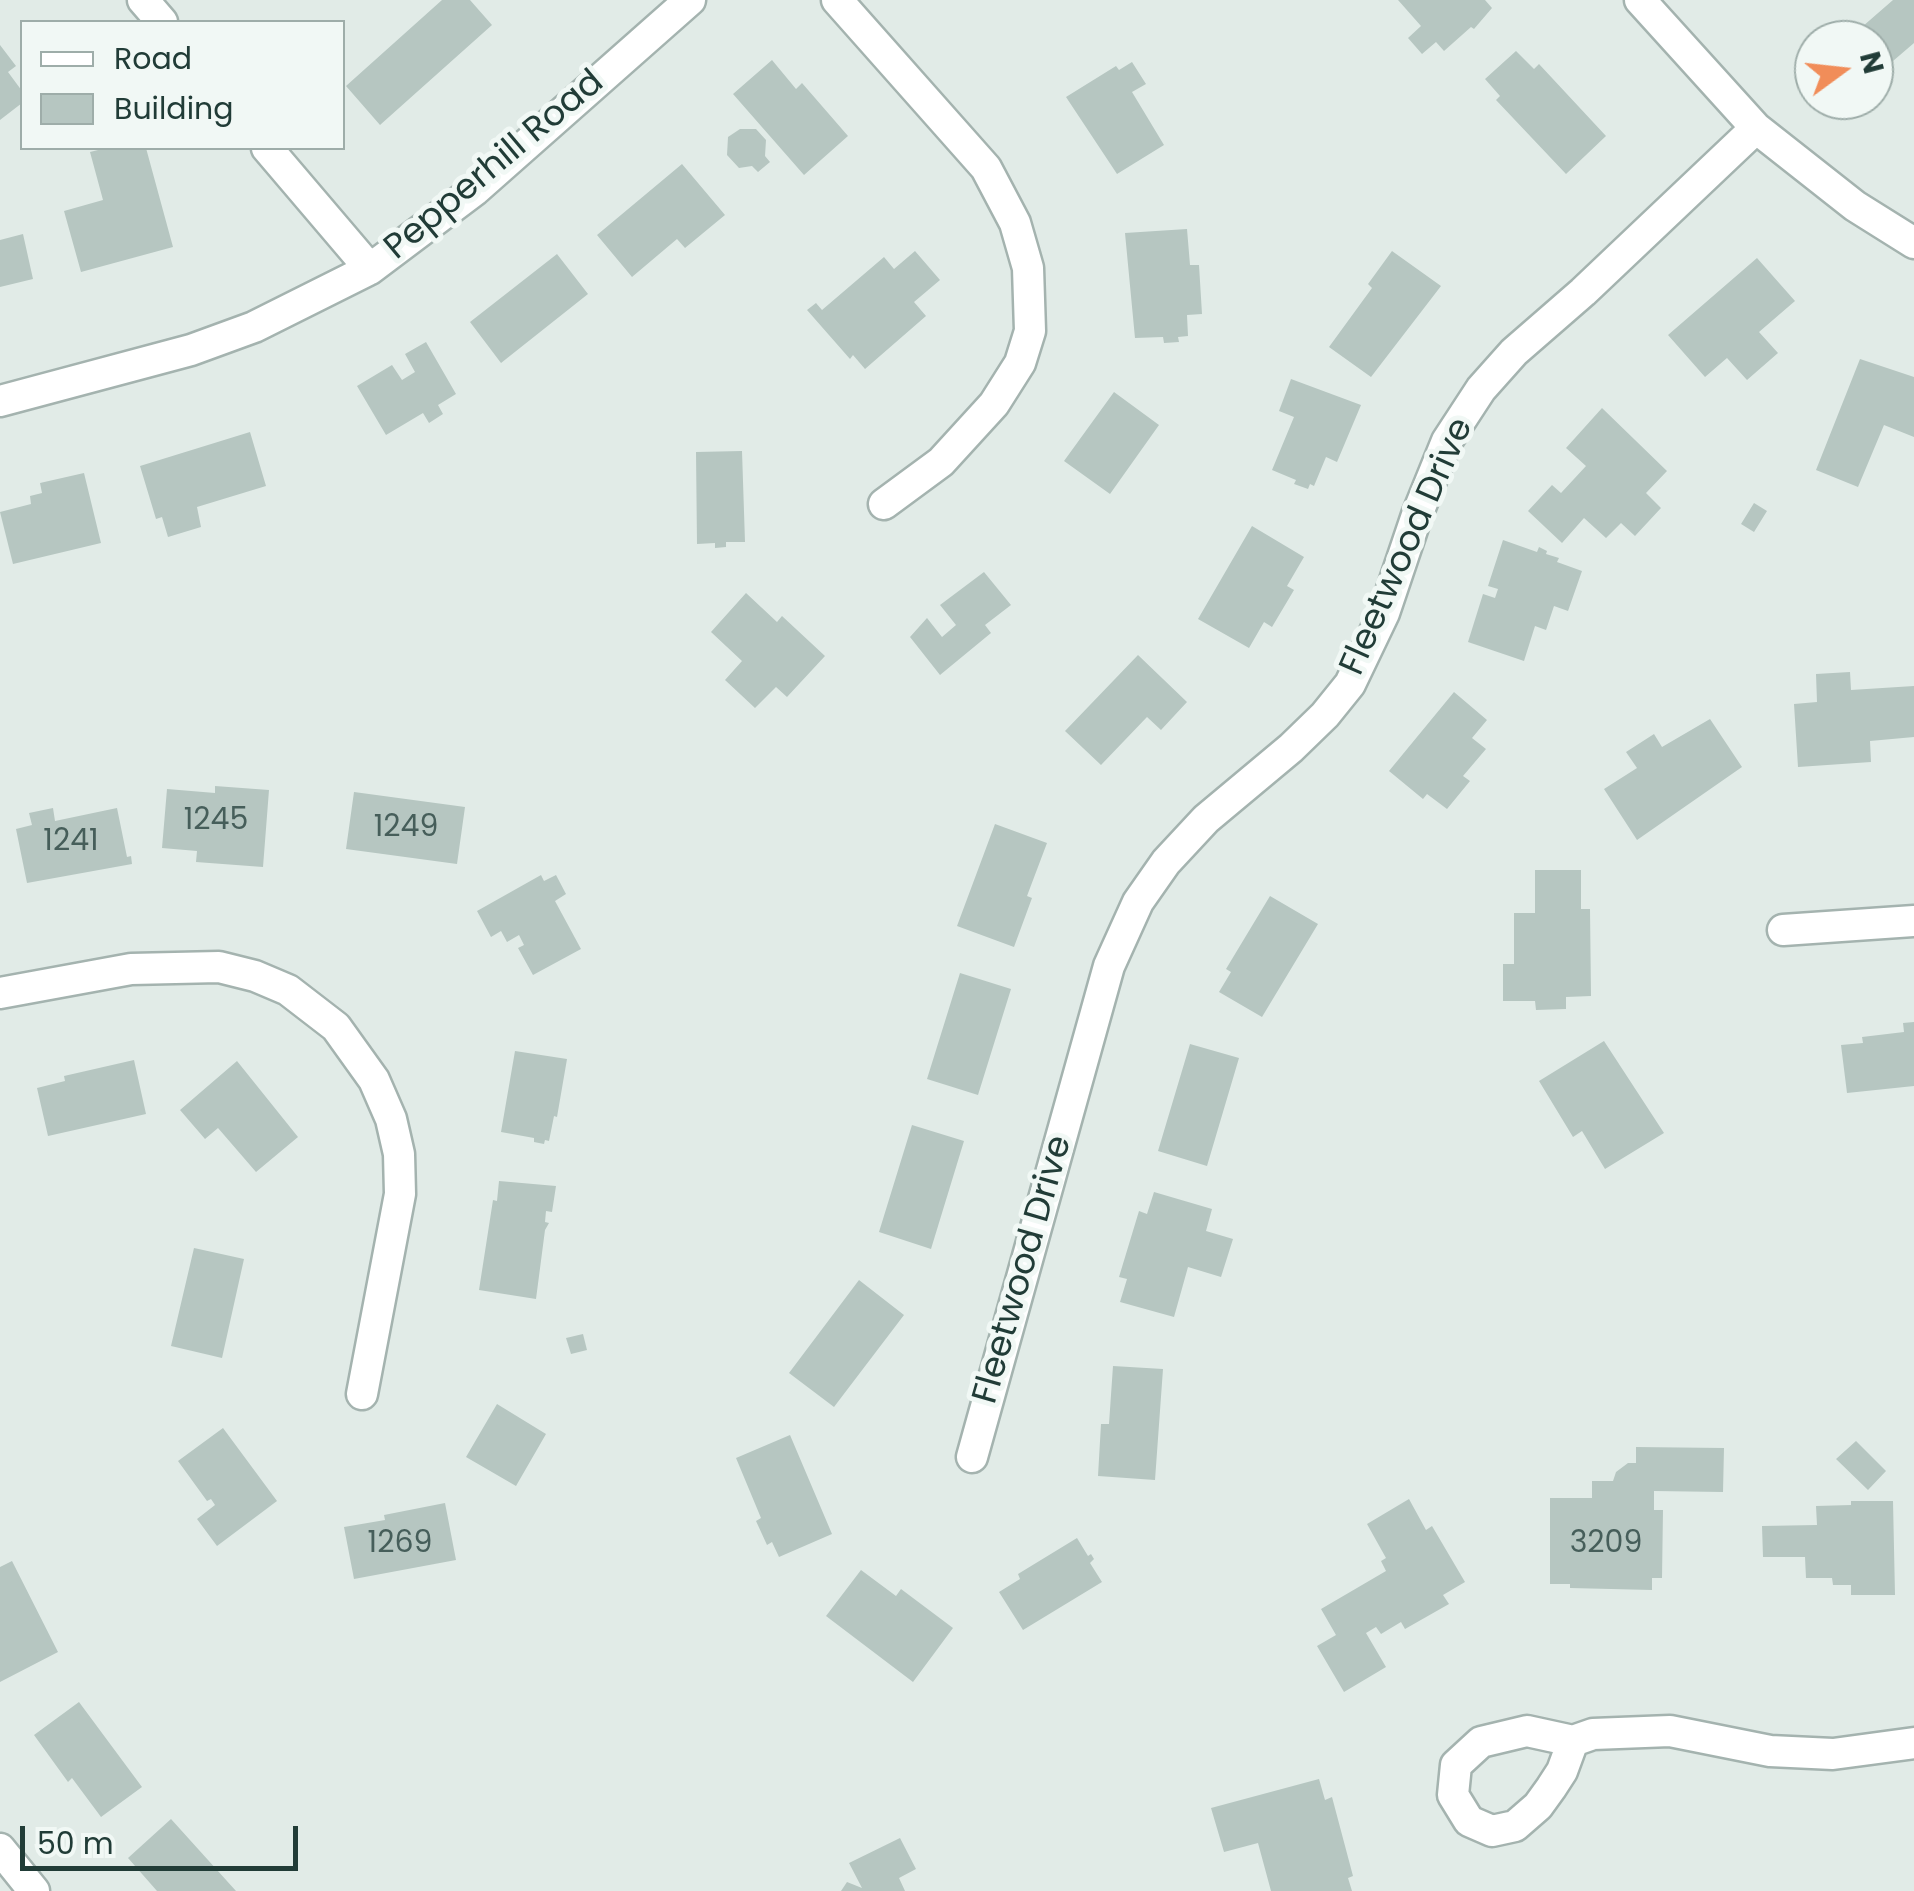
<!DOCTYPE html>
<html>
<head>
<meta charset="utf-8">
<style>
  body { margin:0 }
  #map { position:relative; width:1914px; height:1891px; overflow:hidden; background:#e1ebe7; font-family:Poppins,sans-serif }
  canvas { display:block }
  .legend { position:absolute; left:20px; top:20px; width:325px; height:130px; box-sizing:border-box; background:#f1f8f5; border:2px solid #9eada9; margin:0; padding:12px 18px; list-style:none; font-size:30px; color:#213c37 }
  .legend li { display:flex; align-items:center; gap:20px; height:50px }
  .legend b { width:50px; border:2px solid #9eada9 }
  .north { position:absolute; left:1794px; top:20px; width:100px; height:100px; box-sizing:border-box; background:#f1f8f5; border:2px solid #9eada9; border-radius:50%; rotate:75deg; font-size:28px; font-weight:700; line-height:40px; text-align:center; color:#213c37 }
  .north::after { content:''; display:block; margin:auto; width:35px; height:45px; background:#f18d59; clip-path:polygon(50% 0,100% 100%,50% 72%,0 100%) }
  .scale { position:absolute; left:20px; top:1826px; width:278px; height:45px; box-sizing:border-box; border:5px solid #213c37; border-top:0; padding-left:12px; font-size:30px; line-height:35px; white-space:nowrap; color:#213c37; -webkit-text-stroke:8px #f1f8f5; paint-order:stroke }
</style>
</head>
<body>
<div id="map">
<canvas width="1914" height="1891"></canvas>
<ul class="legend">
<li><b style="height:12px;background:#fff"></b>Road</li>
<li><b style="height:28px;background:#b6c6c1"></b>Building</li>
</ul>
<div class="north">N</div>
<div class="scale">50 m</div>
</div>
<script>
const ctx = document.querySelector('canvas').getContext('2d');
ctx.lineJoin = 'round';
function paint(path, color) { ctx.fillStyle = color; ctx.fill(path, 'evenodd'); }
const toPath = rows => new Path2D(rows.map(r => 'M' + r).join(''));
function trace(path, color, width, dash) { ctx.strokeStyle = color; ctx.lineWidth = width; ctx.lineCap = dash ? 'butt' : 'round'; ctx.setLineDash(dash || []); ctx.stroke(path); }
function drawText(font, color, halo, rows, align = 'center') {
  ctx.font = font + ' Poppins,sans-serif'; ctx.lineWidth = 10; ctx.setLineDash([]); ctx.textBaseline = 'middle'; ctx.strokeStyle = halo; ctx.fillStyle = color; for (const [text, x, y, turn = 0] of rows) {
    ctx.save(); ctx.translate(x, y); ctx.rotate((+turn || 0) * Math.PI / 180); ctx.textAlign = isNaN(turn) ? turn : align; if (halo) ctx.strokeText(text, 0, 0); ctx.fillText(text, 0, 0); ctx.restore();
  }
}
paint(toPath([
  [442,0,470,0,492,25,380,125,346,86],
  [1398,0,1485,0,1492,8,1474,29,1471,27,1444,51,1436,42,1422,54,1408,38,1421,26],
  [1893,0,1914,0,1914,43,1879,73,1874,68,1874,40,1847,40],
  [0,45,16,66,8,72,22,91,22,103,0,120],
  [1516,51,1534,69,1539,64,1606,136,1566,174,1496,100,1500,96,1485,79],
  [772,60,796,89,802,83,848,136,804,175,733,94],
  [1132,62,1146,84,1132,92,1164,145,1117,174,1066,97,1116,66,1119,70],
  [740,129,756,129,766,140,765,156,770,162,758,172,752,166,739,168,727,155,728,137],
  [106,148,146,148,173,247,81,272,64,211,103,200,90,152],
  [682,164,725,215,685,248,677,239,632,277,597,235],
  [1187,229,1190,265,1199,265,1202,314,1187,315,1188,336,1178,337,1179,342,1164,343,1163,337,1135,338,1125,233],
  [23,234,33,279,0,287,0,240],
  [915,251,940,280,914,302,926,316,865,369,853,355,850,359,807,310,816,303,822,310,884,257,894,269],
  [1392,251,1441,286,1371,377,1329,347,1372,288,1368,284],
  [557,254,588,294,501,363,470,322],
  [1757,258,1795,301,1759,332,1778,353,1747,380,1727,358,1705,377,1668,335],
  [426,342,456,394,438,405,443,414,429,423,423,413,386,435,357,386,392,365,402,380,415,372,405,354],
  [1860,359,1914,377,1914,437,1884,425,1858,487,1816,470],
  [1291,379,1361,405,1337,462,1326,457,1314,486,1310,484,1308,489,1294,484,1296,480,1272,470,1294,417,1279,411],
  [1114,392,1159,425,1110,494,1064,461],
  [1602,408,1667,471,1646,493,1661,508,1635,536,1621,523,1606,538,1584,518,1562,543,1528,511,1552,485,1561,493,1586,466,1566,448],
  [250,432,266,486,197,507,201,527,168,537,162,517,156,519,140,466],
  [742,451,745,542,726,542,726,547,715,548,715,543,697,544,696,452],
  [84,473,101,543,13,564,0,512,31,504,30,496,42,493,40,483],
  [1754,503,1767,511,1754,532,1741,524],
  [1252,526,1304,557,1287,586,1294,590,1272,627,1264,622,1249,648,1198,619],
  [1503,540,1537,552,1539,547,1547,551,1546,554,1559,558,1557,562,1582,571,1568,611,1554,606,1546,630,1535,626,1524,661,1468,642,1483,594,1495,598,1498,589,1488,586],
  [984,572,1011,605,985,625,991,633,940,675,910,637,927,618,942,637,956,625,940,605],
  [746,593,777,622,782,616,825,656,787,697,776,687,755,708,725,680,742,661,711,632],
  [1138,655,1187,702,1161,730,1147,717,1101,765,1065,731],
  [1850,672,1851,690,1914,686,1914,737,1870,741,1871,762,1798,767,1794,704,1817,702,1816,674],
  [1454,692,1487,720,1472,738,1486,749,1463,776,1470,781,1447,809,1427,794,1423,799,1389,771],
  [1710,719,1742,767,1637,840,1604,789,1637,768,1626,752,1654,734,1662,747],
  [215,786,269,790,263,867,196,862,197,851,162,848,167,789,215,793],
  [354,792,465,807,457,864,346,849],
  [53,808,55,821,117,808,127,857,131,856,132,864,27,883,16,829,32,825,29,813],
  [995,824,1047,843,1027,896,1032,898,1014,947,957,926],
  [1535,870,1581,870,1581,909,1590,909,1591,996,1566,997,1566,1009,1536,1010,1535,1001,1503,1001,1503,964,1514,964,1514,913,1535,913],
  [541,875,544,881,556,875,566,894,555,901,581,949,533,975,518,948,524,945,519,935,507,942,501,931,491,937,477,911],
  [1270,896,1318,924,1262,1017,1219,992,1231,972,1226,969],
  [960,973,1011,989,978,1095,927,1079],
  [1914,1022,1914,1086,1847,1093,1841,1045,1863,1043,1862,1037,1904,1032,1903,1023],
  [1604,1041,1664,1133,1605,1169,1582,1131,1573,1137,1539,1081],
  [1190,1044,1239,1058,1207,1166,1158,1151],
  [515,1051,567,1059,557,1117,554,1116,549,1141,545,1140,544,1144,534,1142,534,1138,501,1132],
  [134,1060,146,1114,48,1136,37,1088,65,1081,64,1076],
  [237,1061,298,1137,256,1172,218,1128,205,1139,180,1110],
  [912,1125,964,1141,931,1249,879,1232],
  [499,1181,556,1186,552,1212,546,1211,545,1222,549,1223,545,1230,536,1299,479,1290,493,1200,497,1201],
  [1154,1192,1212,1209,1206,1231,1233,1239,1221,1277,1188,1267,1174,1317,1120,1302,1127,1279,1119,1277,1139,1211,1147,1214],
  [194,1248,244,1259,222,1358,171,1346],
  [859,1280,904,1315,834,1407,789,1373],
  [583,1334,587,1350,571,1354,566,1338],
  [1113,1366,1163,1369,1155,1480,1098,1476,1101,1424,1109,1424],
  [497,1404,546,1434,516,1486,466,1457],
  [223,1428,277,1501,217,1546,197,1519,215,1505,211,1499,207,1501,178,1461],
  [790,1435,832,1534,779,1557,772,1542,767,1545,756,1521,761,1518,736,1458],
  [1856,1441,1886,1471,1868,1490,1836,1459],
  [1636,1447,1724,1448,1723,1492,1654,1491,1654,1510,1663,1510,1662,1578,1652,1578,1652,1590,1570,1588,1570,1584,1550,1584,1550,1498,1592,1498,1592,1481,1613,1481,1616,1472,1628,1463,1636,1463],
  [1409,1499,1426,1530,1432,1526,1465,1582,1443,1595,1449,1604,1405,1629,1401,1622,1381,1634,1376,1627,1366,1633,1386,1667,1344,1692,1317,1646,1336,1635,1321,1609,1386,1571,1381,1561,1386,1558,1367,1524],
  [1851,1501,1893,1501,1895,1595,1851,1595,1851,1585,1833,1585,1832,1578,1806,1578,1805,1557,1763,1557,1762,1526,1817,1525,1816,1506,1851,1505],
  [445,1503,456,1560,354,1579,344,1527,385,1520,384,1515],
  [1077,1538,1088,1556,1091,1554,1094,1559,1090,1563,1102,1582,1023,1630,999,1592,1020,1579,1018,1574],
  [12,1561,58,1652,0,1682,0,1567],
  [861,1570,896,1596,901,1589,953,1628,913,1682,826,1616],
  [79,1702,142,1787,101,1817,72,1778,68,1782,34,1735],
  [1319,1779,1325,1800,1332,1797,1353,1876,1348,1878,1352,1891,1271,1891,1258,1843,1224,1852,1211,1808],
  [171,1819,236,1891,157,1891,128,1858],
  [900,1838,916,1869,899,1878,905,1891,841,1891,847,1882,862,1888,849,1863]
]), '#b6c6c1');
const street = toPath([
  [143,0,162,22],
  [837,0,986,168,1015,223,1028,268,1030,331,1020,363,994,404,941,462,884,504],
  [1640,0,1756,128,1855,206,1914,243],
  [267,148,370,269],
  [0,401,191,350,254,327,370,269,475,190,690,0],
  [1783,930,1914,921],
  [0,993,131,969,219,967,255,976,288,990,336,1027,374,1080,391,1119,399,1154,400,1194,362,1394],
  [972,1457,1109,966,1138,902,1166,862,1206,819,1291,748,1325,715,1350,684,1384,613,1417,515,1447,441,1481,389,1514,352,1583,292,1756,128],
  [1573,1741,1562,1771,1551,1788,1538,1806,1515,1826,1492,1831,1469,1821,1453,1795,1456,1765,1481,1742,1527,1731,1573,1741,1593,1734,1670,1731,1770,1751,1833,1754,1914,1743],
  [0,1849,34,1891]
]);
trace(street, '#a4b3af', 35);
trace(street, '#fff', 30);
drawText('30px', '#465e5a', null, [
  ["1245",216,821],
  ["1249",406,828],
  ["1241",71,842],
  ["1269",400,1544],
  ["3209",1606,1544]
]);
drawText('35px', '#213c37', '#f1f8f5', [
  ["Pepperhill Road",495,166,-40],
  ["Fleetwood Drive",1408,547,-66],
  ["Fleetwood Drive",1024,1270,-74]
]);
</script>
</body>
</html>
